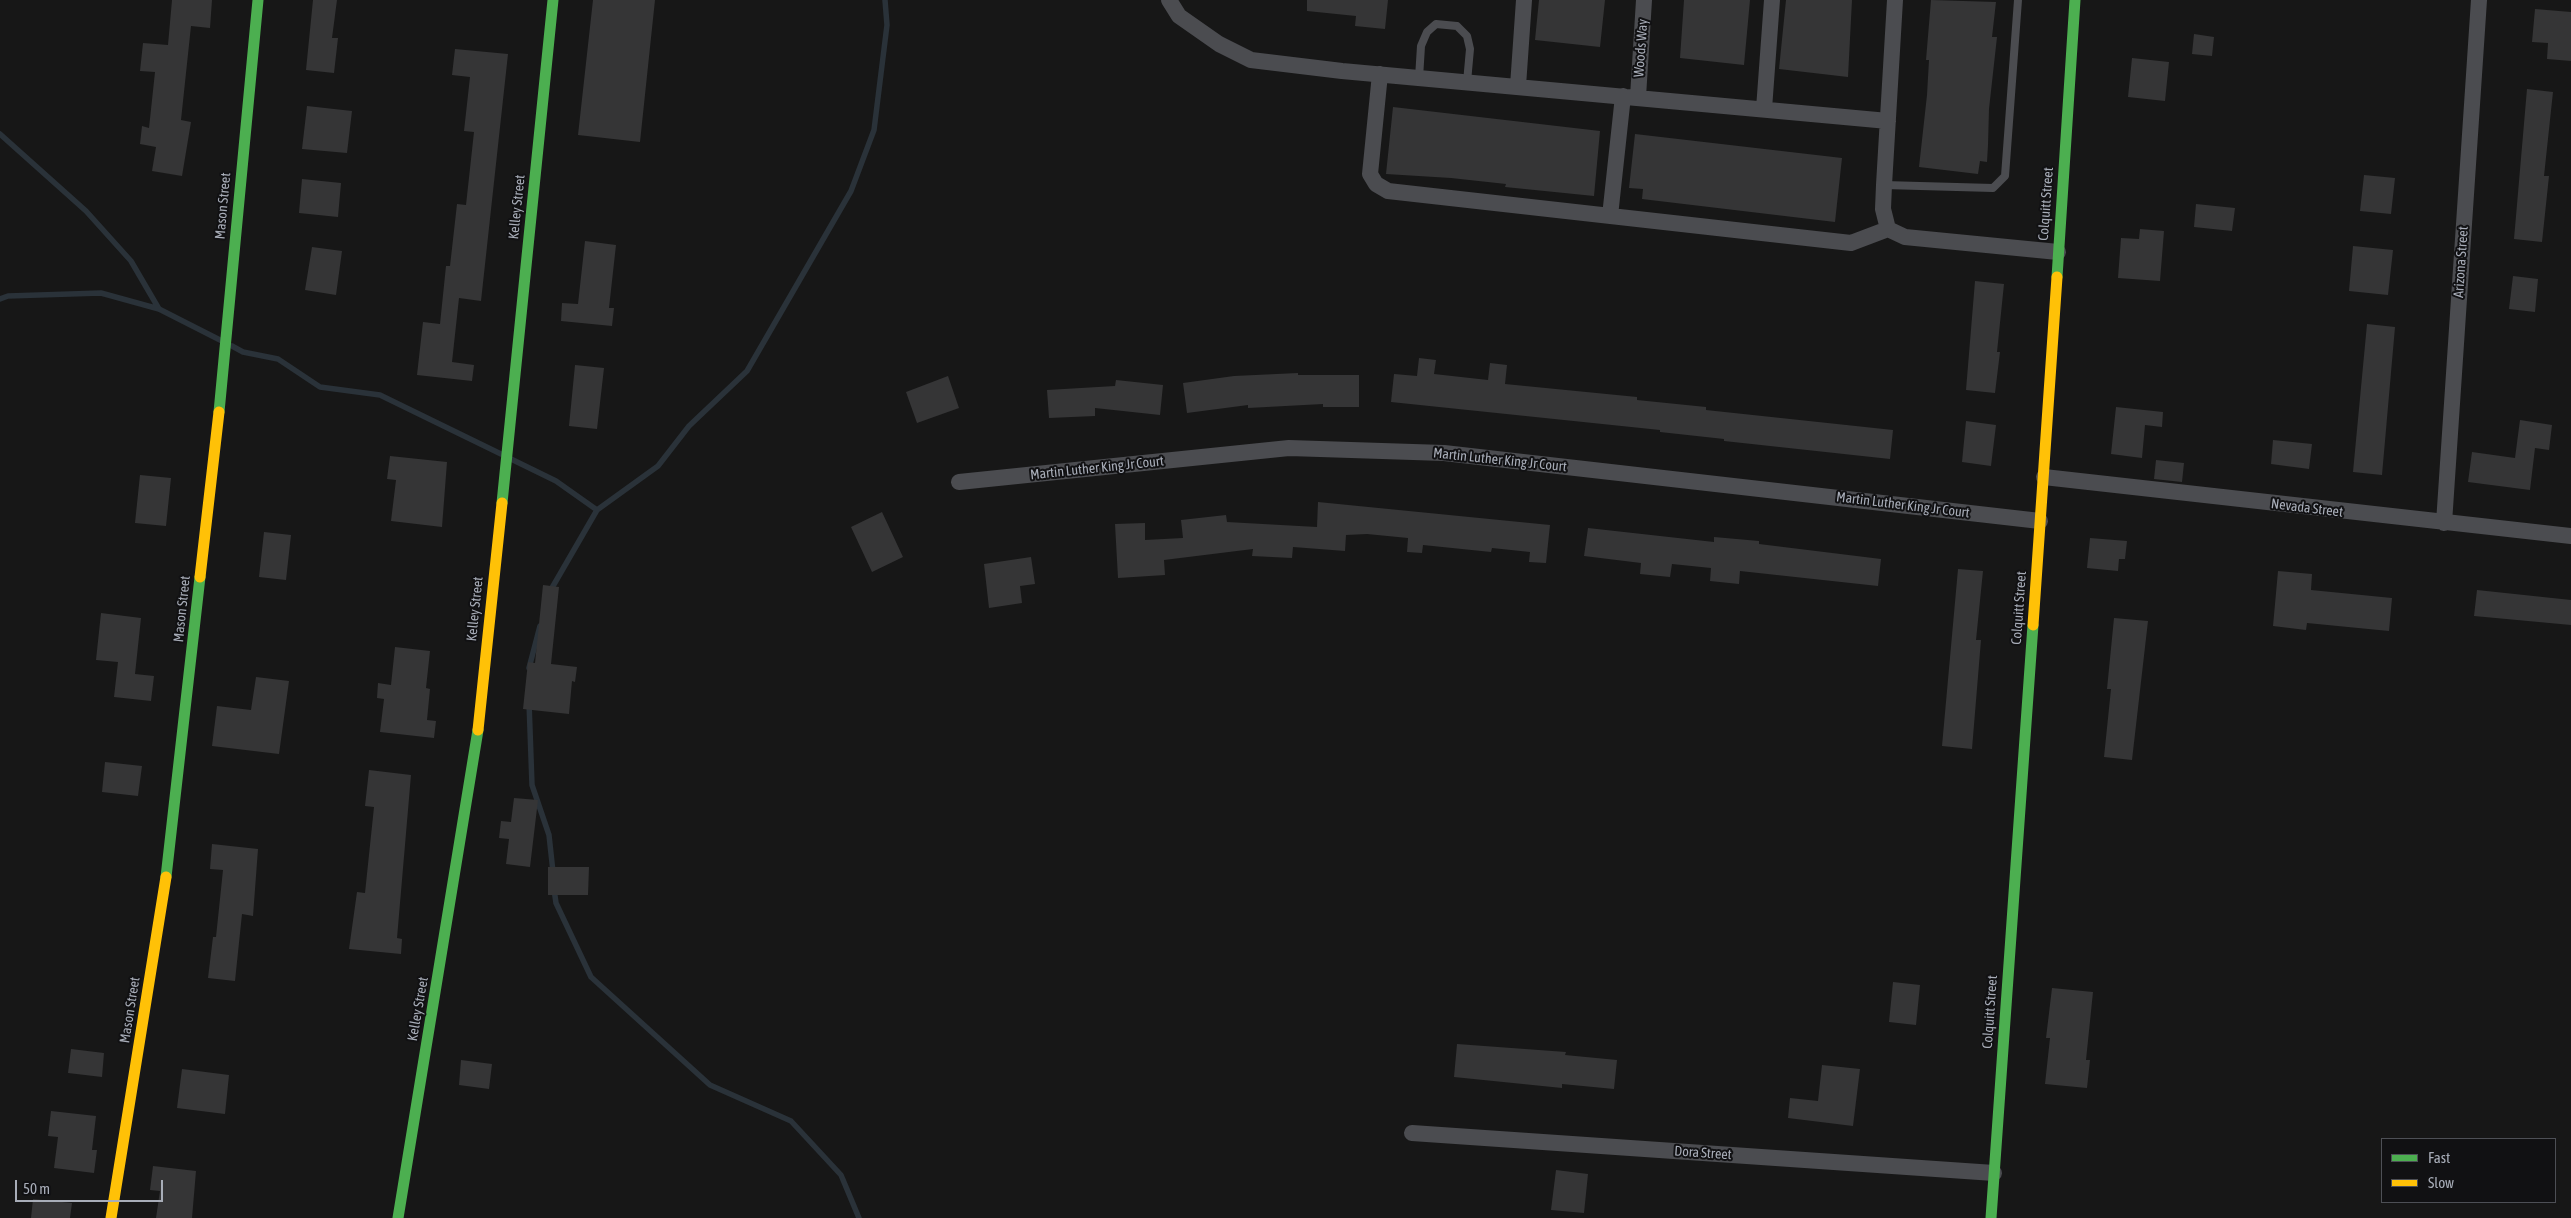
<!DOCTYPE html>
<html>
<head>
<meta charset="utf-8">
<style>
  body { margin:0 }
  #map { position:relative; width:2571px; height:1218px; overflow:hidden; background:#171717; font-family:"Asap Condensed",sans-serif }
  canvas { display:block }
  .legend { position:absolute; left:2381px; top:1138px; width:175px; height:65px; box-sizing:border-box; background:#111113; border:1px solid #4d4f55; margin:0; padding:6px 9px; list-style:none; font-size:15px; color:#a8adb8 }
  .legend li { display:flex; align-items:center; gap:10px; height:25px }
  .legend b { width:25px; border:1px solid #4d4f55 }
  .scale { position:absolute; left:15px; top:1180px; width:148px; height:22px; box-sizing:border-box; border:2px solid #a8adb8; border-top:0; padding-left:6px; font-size:15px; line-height:18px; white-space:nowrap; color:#a8adb8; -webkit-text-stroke:4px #111113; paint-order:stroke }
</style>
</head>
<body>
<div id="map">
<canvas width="2571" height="1218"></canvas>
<ul class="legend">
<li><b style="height:6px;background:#4caf50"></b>Fast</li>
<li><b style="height:6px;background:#ffc107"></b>Slow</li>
</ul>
<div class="scale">50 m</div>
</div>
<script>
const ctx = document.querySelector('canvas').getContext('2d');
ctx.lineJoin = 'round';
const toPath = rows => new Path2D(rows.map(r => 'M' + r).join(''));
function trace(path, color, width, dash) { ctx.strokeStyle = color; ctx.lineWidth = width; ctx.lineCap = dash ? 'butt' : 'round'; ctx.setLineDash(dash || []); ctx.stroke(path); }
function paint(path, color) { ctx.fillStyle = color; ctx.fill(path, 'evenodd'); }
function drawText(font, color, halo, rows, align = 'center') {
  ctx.font = font + ' "Asap Condensed",sans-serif'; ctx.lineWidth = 4; ctx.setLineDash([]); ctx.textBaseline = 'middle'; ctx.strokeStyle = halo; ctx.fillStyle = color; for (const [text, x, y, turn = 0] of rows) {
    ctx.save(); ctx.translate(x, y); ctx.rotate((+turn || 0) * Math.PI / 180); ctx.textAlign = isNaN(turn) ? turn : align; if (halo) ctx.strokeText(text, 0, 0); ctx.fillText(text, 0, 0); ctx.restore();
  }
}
trace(toPath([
  [0,134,86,211,131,261,159,309],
  [0,299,8,296,101,293,159,309,222,341],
  [232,346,243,352,278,359,320,387,380,395,501,454],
  [511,459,556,481,597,510],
  [549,593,597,510,658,466,689,426,747,371,851,191,874,130,887,25,885,0],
  [529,668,540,626],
  [529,702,532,785,549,835,553,872],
  [554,889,556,903,591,977,710,1085,791,1121,841,1175,859,1218]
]), '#2a3239', 5.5);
paint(toPath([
  [172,0,212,0,210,28,191,26,181,120,191,122,182,176,152,171,156,147,140,144,142,126,149,128,155,72,140,71,143,43,168,45],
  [313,0,337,0,332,38,338,38,334,73,306,70],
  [593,0,655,0,640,142,578,135],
  [1307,0,1388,0,1385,29,1355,26,1356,16,1307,11],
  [1539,0,1605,0,1600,47,1535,40],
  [1684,0,1750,0,1744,65,1680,58],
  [1786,0,1852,0,1848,77,1779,69],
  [1931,0,1996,2,1992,37,1997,37,1989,109,1988,145,1987,162,1980,161,1978,174,1919,167,1927,95,1929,60,1926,60],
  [2535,9,2571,12,2571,61,2547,59,2548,43,2532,42],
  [2194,34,2214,37,2212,56,2192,54],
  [455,49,508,54,481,301,459,298,452,362,474,365,472,381,417,375,423,322,440,324,446,266,450,266,457,204,466,205,474,132,464,131,470,77,452,75],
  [2132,58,2169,62,2165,101,2128,97],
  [2527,89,2553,92,2544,176,2549,176,2542,242,2514,239],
  [307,106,352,111,347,153,302,149],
  [1393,107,1600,131,1594,196,1505,187,1506,184,1451,178,1386,174],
  [1635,134,1842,158,1835,222,1642,199,1643,189,1629,188],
  [2364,175,2395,178,2391,214,2360,211],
  [302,179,341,183,338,217,299,213],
  [2196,204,2235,208,2232,231,2194,227],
  [2140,229,2164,231,2160,281,2118,278,2121,238,2139,239],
  [585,241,616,245,609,308,614,308,612,326,561,321,562,303,578,304],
  [2353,246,2393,250,2388,295,2349,291],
  [312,247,342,251,336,295,305,290],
  [2513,276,2538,279,2535,312,2509,309],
  [1975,281,2004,284,1997,352,2000,352,1995,393,1966,390],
  [2367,324,2395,327,2382,475,2353,472],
  [1419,358,1436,360,1434,374,1488,380,1490,363,1507,365,1505,384,1637,397,1637,400,1706,407,1706,410,1893,430,1890,459,1724,441,1724,439,1660,432,1660,430,1391,402,1394,374,1417,376],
  [575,365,604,368,597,429,569,426],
  [1298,373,1298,375,1359,375,1359,407,1323,407,1323,404,1248,408,1248,405,1187,413,1183,383,1234,376],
  [948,376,959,408,917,423,906,392],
  [1116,380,1163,385,1160,415,1095,408,1095,416,1049,418,1047,390,1115,386],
  [2116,407,2163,412,2162,427,2145,425,2142,458,2111,454],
  [2520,420,2552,425,2549,450,2535,448,2530,490,2468,482,2472,452,2515,458],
  [1966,421,1996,425,1991,466,1962,462],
  [2273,440,2312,444,2309,469,2271,464],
  [390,456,447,462,442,527,391,521,396,480,387,479],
  [2156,460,2184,463,2182,482,2154,479],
  [140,475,171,478,166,526,135,523],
  [1318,502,1550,525,1546,563,1529,562,1530,552,1492,548,1491,552,1423,545,1422,553,1407,552,1408,538,1367,534,1346,535,1345,551,1293,547,1292,558,1252,556,1253,549,1164,560,1165,575,1118,578,1115,524,1145,523,1145,540,1183,538,1181,520,1226,515,1227,522,1317,527],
  [882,512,903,557,872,572,851,527],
  [1588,528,1714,542,1714,537,1759,541,1759,544,1881,559,1878,586,1740,571,1739,584,1710,581,1711,568,1672,564,1670,577,1640,574,1641,563,1584,556],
  [264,532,291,535,286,580,259,577],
  [2090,538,2127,541,2125,559,2119,559,2118,571,2087,568],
  [1031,557,1035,584,1020,586,1022,603,989,608,984,564],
  [1958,569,1983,571,1976,640,1981,640,1972,749,1942,746],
  [2278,571,2312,574,2311,590,2392,598,2389,631,2307,623,2306,630,2273,626],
  [543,585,559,587,551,664,577,667,575,682,572,681,569,714,523,709,528,662,535,663],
  [2477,590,2571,600,2571,625,2474,616],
  [101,613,141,618,135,674,154,676,151,701,114,697,118,662,96,660],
  [2114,618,2148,621,2132,760,2104,757,2111,689,2107,689],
  [395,647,430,651,426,688,430,689,427,720,436,721,434,738,380,732,384,699,377,698,378,683,391,685],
  [256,677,289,681,279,754,212,746,217,706,251,710],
  [105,762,142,766,138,796,102,792],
  [369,770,411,775,397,938,402,939,401,954,349,949,357,892,365,893,374,807,365,806],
  [514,798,538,800,530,867,506,864,509,839,499,838,501,821,511,822],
  [212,844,258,849,253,916,242,914,235,981,208,978,213,937,216,937,223,870,210,869],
  [548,867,589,867,588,895,548,895],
  [1893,982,1920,985,1916,1025,1889,1022],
  [2052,988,2093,992,2086,1060,2090,1060,2087,1088,2045,1084,2050,1038,2046,1038],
  [1457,1044,1566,1052,1565,1055,1617,1060,1614,1089,1562,1084,1562,1088,1454,1077],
  [71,1049,104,1053,102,1077,68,1073],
  [461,1060,492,1064,489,1089,459,1085],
  [1822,1065,1860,1069,1853,1126,1788,1118,1790,1098,1818,1101],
  [182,1069,229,1075,225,1114,177,1108],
  [51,1111,96,1116,92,1150,97,1150,94,1173,54,1168,58,1137,48,1136],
  [153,1166,196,1171,192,1218,156,1218,160,1191,150,1190],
  [1556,1170,1588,1174,1584,1213,1551,1210],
  [33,1199,72,1203,70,1218,31,1218]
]), '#353536');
trace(toPath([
  [1419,78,1421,46,1427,32,1436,24,1457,26,1467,36,1470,49,1467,82],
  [1884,185,1993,188,2005,176,2018,0]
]), '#4b4c50', 8);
trace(toPath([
  [1169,0,1179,16,1219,44,1251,60,1342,71,1888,121],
  [1895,0,1884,185,1883,209,1888,229,1905,237,2058,252],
  [1380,74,1370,174,1376,184,1388,191,1851,243,1888,229],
  [1518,86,1524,0],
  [1638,97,1644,0],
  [1764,109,1772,0],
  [1610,216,1623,96],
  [2044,477,2571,536],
  [959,482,1289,448,1444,453,2040,521],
  [2444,523,2479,0],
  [1412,1133,1994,1173]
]), '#4b4c50', 16);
trace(toPath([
  [2057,277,2075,0],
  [219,412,258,0],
  [502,503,553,0],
  [166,877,200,577],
  [398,1218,478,730],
  [1991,1218,2033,625]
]), '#4caf50', 11);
trace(toPath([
  [200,577,219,412],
  [2033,625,2057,277],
  [478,730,502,503],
  [111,1218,166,877]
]), '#ffc107', 11);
drawText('14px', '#a8adb8', '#111113', [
  ["Woods Way",1641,48,-86],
  ["Colquitt Street",2046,204,-86],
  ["Mason Street",223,206,-85],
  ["Kelley Street",517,207,-84],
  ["Arizona Street",2461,262,-86],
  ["Martin Luther King Jr Court",1500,460,6],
  ["Martin Luther King Jr Court",1097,468,-6],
  ["Martin Luther King Jr Court",1903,505,7],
  ["Nevada Street",2307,508,7],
  ["Colquitt Street",2019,608,-86],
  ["Mason Street",182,609,-84],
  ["Kelley Street",475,609,-84],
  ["Kelley Street",418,1009,-80],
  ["Mason Street",130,1010,-81],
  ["Colquitt Street",1990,1012,-86],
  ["Dora Street",1703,1153,4]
]);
</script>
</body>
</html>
